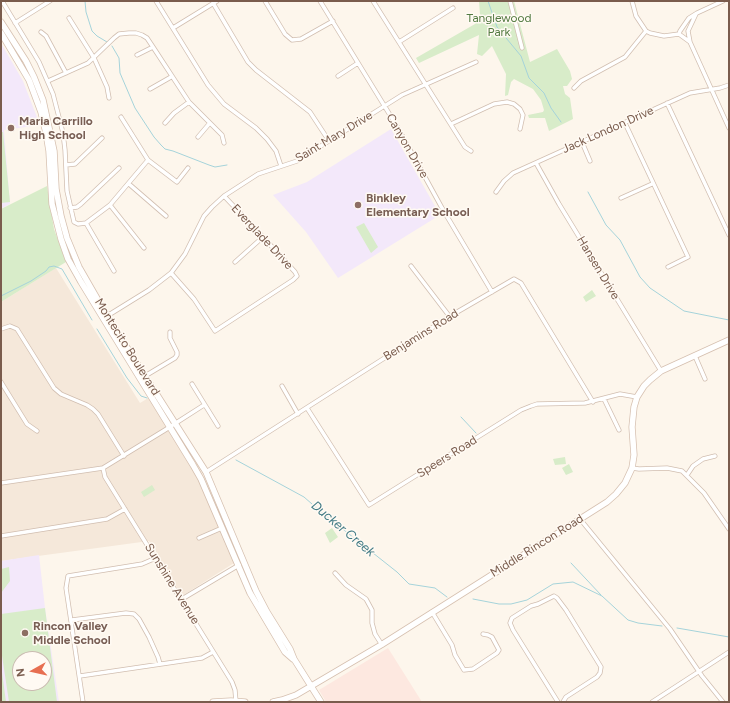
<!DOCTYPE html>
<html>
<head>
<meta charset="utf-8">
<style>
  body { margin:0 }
  #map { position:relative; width:730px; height:703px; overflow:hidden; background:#fdf6ec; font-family:Figtree,sans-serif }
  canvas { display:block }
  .frame { position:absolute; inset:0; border:2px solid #7a5c4d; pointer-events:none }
  .north { position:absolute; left:12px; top:651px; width:40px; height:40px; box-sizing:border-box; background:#fffaf3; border:1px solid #cabbb1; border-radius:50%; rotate:262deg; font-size:11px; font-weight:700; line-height:16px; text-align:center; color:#7a5c4d }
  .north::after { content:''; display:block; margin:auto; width:14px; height:18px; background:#e76f51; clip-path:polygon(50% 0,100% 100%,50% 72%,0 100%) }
</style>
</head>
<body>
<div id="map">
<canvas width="730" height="703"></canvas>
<div class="frame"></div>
<div class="north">N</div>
</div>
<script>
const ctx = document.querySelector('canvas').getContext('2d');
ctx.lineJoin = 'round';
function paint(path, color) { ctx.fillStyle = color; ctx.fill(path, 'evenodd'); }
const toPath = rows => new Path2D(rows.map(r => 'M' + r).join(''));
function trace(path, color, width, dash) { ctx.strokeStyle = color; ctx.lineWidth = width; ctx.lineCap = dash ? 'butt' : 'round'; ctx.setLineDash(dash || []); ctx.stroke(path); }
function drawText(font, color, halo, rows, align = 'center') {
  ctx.font = font + ' Figtree,sans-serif'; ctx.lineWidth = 3; ctx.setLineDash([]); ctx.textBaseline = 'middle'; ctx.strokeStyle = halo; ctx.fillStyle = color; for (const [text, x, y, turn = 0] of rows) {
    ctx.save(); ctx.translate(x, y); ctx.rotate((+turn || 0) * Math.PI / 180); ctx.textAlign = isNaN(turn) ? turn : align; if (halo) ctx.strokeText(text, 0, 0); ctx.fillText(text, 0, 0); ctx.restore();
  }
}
paint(toPath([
  [56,268,140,403,150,397,197,477,234,563,182,596,149,541,1,561,1,302]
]), '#f5e8da');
paint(toPath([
  [388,648,422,702,326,702,319,690]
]), '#fde8e0');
paint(toPath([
  [1,43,23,81,40,125,4,130,10,204,1,209],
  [391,129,440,215,338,278,306,232,273,195,307,182],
  [39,555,45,608,59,702,1,702,1,561],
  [20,659,44,659,44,683,20,683]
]), '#f3e8fa');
paint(toPath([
  [479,1,514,1,530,62,557,49,570,71,572,79,567,86,563,86,565,94,570,98,573,119,549,131,545,118,529,118,528,115,543,112,544,110,541,100,533,89,514,79,511,82,508,95,505,96,506,74,492,46,482,56,477,54,479,35,419,63,416,58,475,24,480,15],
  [1,132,3,132,10,202,1,203],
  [47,186,54,229,66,262,1,302,1,209],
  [364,223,378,247,371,253,356,227],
  [592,290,596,296,586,302,583,297],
  [565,457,566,464,555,465,553,459],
  [569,464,573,472,566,475,562,468],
  [152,485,155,490,144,497,141,492],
  [332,528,338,537,330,543,325,533],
  [9,567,10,581,1,593,1,569],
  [45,608,57,702,9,702,1,649,1,614],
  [20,659,44,659,44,683,20,683],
  [1,665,6,702,1,702]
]), '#d8ecc9');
trace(toPath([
  [85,1,86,12,92,31,97,36,107,42],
  [488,1,497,27,521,56,529,78,544,93,551,108,561,122],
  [112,46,119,58,120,73,135,108,154,137,161,145,165,149,173,151,209,165,215,167,227,165],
  [588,192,606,225,620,240,640,277,650,288,684,311,729,320],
  [1,296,31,281,46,271,49,267,54,266,62,269,92,320],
  [97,329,127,378,141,396,147,398],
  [461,417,476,433],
  [236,460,304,497,320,511,397,572,409,584,435,588,447,597],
  [571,563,601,595],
  [473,599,499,604,511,604,527,600,553,584,573,582,602,596,628,620,638,623,662,626],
  [677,628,729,637]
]), '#a5d3da', 1);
const street = toPath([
  [2,1,39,62,53,94,63,133,65,150,67,191,74,222,78,224,86,223,110,205,148,160],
  [156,1,208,85,224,104,256,128,267,139,276,151,281,166],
  [265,1,285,34,292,40,301,39,333,21],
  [320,1,398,128,442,208,492,292],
  [373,1,465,147,471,151],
  [510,1,522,48],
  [632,1,636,16,646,31,650,33,664,36,679,34,690,42,729,128],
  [213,3,248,62,256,70,310,112,329,141],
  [69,18,94,58,107,87,109,98],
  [15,23,50,1],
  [173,28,217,1],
  [41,32,46,36,66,73],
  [679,34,680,31,689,18,697,13,723,1],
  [399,42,453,8],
  [690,42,688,31,696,14],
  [137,55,153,47],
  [338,76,358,63],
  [48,81,88,63,114,38,119,34,129,33,136,33,142,35,147,38,153,47,189,102,222,135,224,143],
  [574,88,581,81,625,57,646,31],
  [150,89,171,77],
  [667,103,729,235],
  [121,117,148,160,177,182,188,168],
  [165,123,174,113,189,102],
  [625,123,688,257,668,267],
  [451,124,494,104,507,102,514,104,520,109,523,115,520,129],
  [198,137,209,124],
  [582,142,590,161],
  [536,163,559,204,661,371],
  [66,165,75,164,102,138],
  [129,184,166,216],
  [496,192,504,181,513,173,690,93,720,88,729,85],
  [621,198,652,184],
  [110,205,144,248],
  [70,208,77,207,81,204,119,168],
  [86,223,114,271],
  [235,262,263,237],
  [411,266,450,317],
  [171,273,194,299,215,331,293,280,297,276,295,272,263,237,224,196],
  [107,316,149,290,171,273,185,254,204,216,212,207,224,196,258,174,297,161,402,95,476,62],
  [1,329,10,326,17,329,54,388,61,394,87,405,93,409,98,414,124,456],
  [695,356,705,379],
  [145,376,175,358,177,355,177,352,170,338,170,332],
  [1,382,27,424,37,431],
  [192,384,218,426],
  [282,386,298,414],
  [604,399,619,430],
  [307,408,369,505,521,410,531,406,537,404,585,403,620,394,637,397],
  [103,468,105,477,232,682,235,690,236,702],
  [632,468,639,469,667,468,682,471,704,493,729,529],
  [206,472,350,380,452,315,514,279,521,283,593,402],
  [687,475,693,466,703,459,715,456],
  [1,483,103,468,165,430,204,405],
  [580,519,670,629,702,676,723,702],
  [1,536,107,519,125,509],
  [199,538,222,528],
  [335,573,346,585,366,599,372,610,372,623,375,634,382,645],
  [182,599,239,565],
  [432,612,452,645,455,655,464,670,473,669,497,653,499,650,492,637,488,635,483,634],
  [72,620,126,613,134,614,139,619,149,637,158,657,160,664],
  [80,676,202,658,213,652],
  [83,702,66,588,68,576,142,564,156,558],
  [558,702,513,630,510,623,512,618,531,606,538,604,554,596,557,598,566,610,601,667,600,673,597,677,566,697,563,702],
  [652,702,729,652]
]);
const secondary = toPath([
  [1,22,26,61,34,77,43,100,54,151,56,189,61,216,67,238,79,267,110,321,206,472,256,591,267,612,290,649,294,659,321,702],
  [1,33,29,80,41,112,46,133,49,151,52,204,61,239,68,259,81,282,193,465,201,479,250,593,285,652,293,659],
  [213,702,231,701,245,702],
  [273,702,282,700,296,695,381,645,607,502,616,494,625,483,632,468,634,455,632,427,634,407,637,397,644,386,650,380,661,371,729,340]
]);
trace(street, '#d1beb0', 5);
trace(secondary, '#d6c0b0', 7);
trace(street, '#fff', 3.5);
trace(secondary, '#fff', 5.5);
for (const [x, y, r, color] of [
  [11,128,4,"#8d6e63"],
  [358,205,4,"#8d6e63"],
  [25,633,4,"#8d6e63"]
]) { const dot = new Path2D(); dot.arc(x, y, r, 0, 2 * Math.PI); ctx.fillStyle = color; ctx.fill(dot); trace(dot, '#fffaf3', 1.5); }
drawText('12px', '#537a41', '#fffaf3', [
  ["Tanglewood",499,18],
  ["Park",499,32]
]);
drawText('bold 12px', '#785e54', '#fffaf3', [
  ["Maria Carrillo",19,121],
  ["High School",19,135],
  ["Binkley",366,198],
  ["Elementary School",366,212],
  ["Rincon Valley",33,626],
  ["Middle School",33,640]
], 'left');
drawText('12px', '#7a5c4d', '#fffaf3', [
  ["Jack London Drive",608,130,-24],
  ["Saint Mary Drive",334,137,-31],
  ["Canyon Drive",407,146,60],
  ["Everglade Drive",262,237,47],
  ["Hansen Drive",598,268,59],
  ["Benjamins Road",421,335,-32],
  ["Montecito Boulevard",127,347,58],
  ["Speers Road",447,457,-32],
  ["Middle Rincon Road",537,546,-32],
  ["Sunshine Avenue",172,584,58]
]);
drawText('italic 13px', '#437c86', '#fffaf3', [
  ["Ducker Creek",343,529,40]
]);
</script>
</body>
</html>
